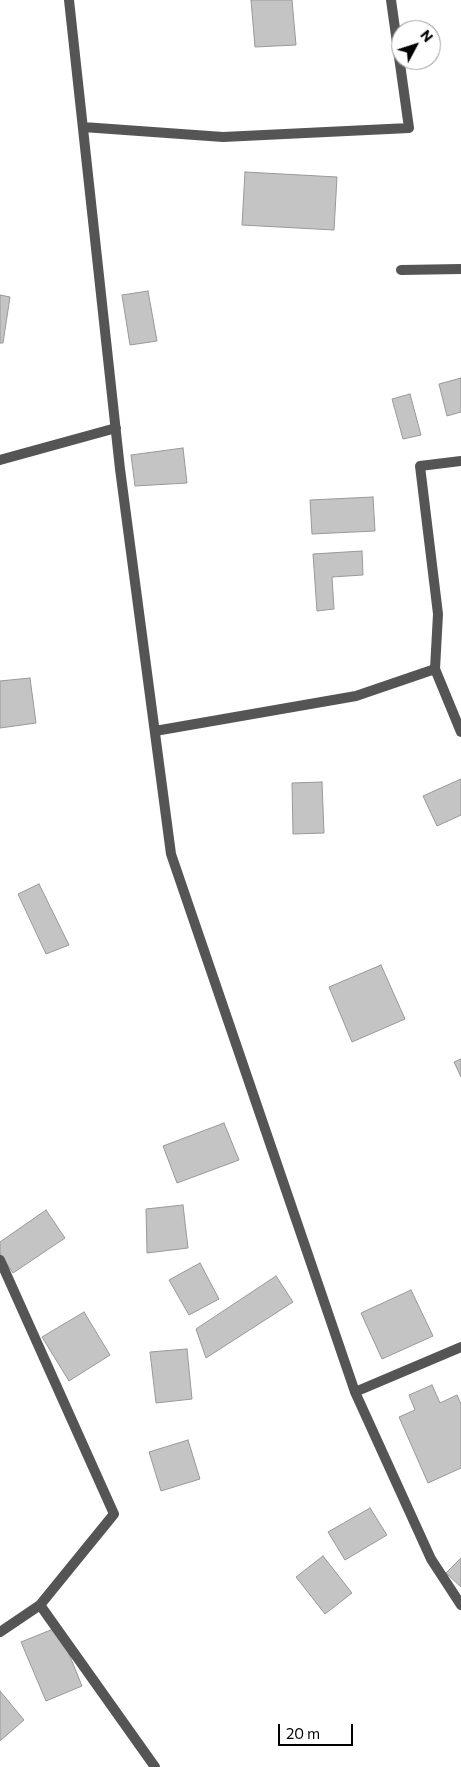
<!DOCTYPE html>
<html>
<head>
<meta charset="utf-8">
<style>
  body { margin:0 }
  #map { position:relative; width:461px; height:1767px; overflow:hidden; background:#fff; font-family:Commissioner,sans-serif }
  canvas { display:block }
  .north { position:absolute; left:391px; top:20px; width:50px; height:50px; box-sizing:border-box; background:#fff; border:1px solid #999; border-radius:50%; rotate:50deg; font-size:14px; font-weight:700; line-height:20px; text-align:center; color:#000 }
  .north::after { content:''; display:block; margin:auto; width:18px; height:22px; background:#000; clip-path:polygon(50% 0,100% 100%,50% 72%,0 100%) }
  .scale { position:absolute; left:278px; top:1724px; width:75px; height:22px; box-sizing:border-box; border:2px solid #000; border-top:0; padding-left:6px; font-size:15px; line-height:18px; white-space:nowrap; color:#000; -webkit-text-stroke:4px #fff; paint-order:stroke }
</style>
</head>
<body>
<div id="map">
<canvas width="461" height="1767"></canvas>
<div class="north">N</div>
<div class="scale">20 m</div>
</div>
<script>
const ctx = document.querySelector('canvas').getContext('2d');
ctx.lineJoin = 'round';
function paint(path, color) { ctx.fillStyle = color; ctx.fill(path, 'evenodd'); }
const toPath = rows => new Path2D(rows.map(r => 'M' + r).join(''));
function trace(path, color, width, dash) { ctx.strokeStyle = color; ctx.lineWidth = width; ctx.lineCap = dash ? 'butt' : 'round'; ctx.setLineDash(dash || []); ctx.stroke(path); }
const building = toPath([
  [251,0,292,0,296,45,255,47,251,0],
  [245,172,337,177,334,230,242,225,245,172],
  [148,291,157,341,130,345,122,295,148,291],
  [0,295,10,297,3,343,0,343,0,295],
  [461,378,461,412,447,416,439,384,461,378],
  [410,394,421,435,403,439,392,399,410,394],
  [183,448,187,483,135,486,131,455,183,448],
  [373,497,375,531,312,534,310,500,373,497],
  [362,551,363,575,332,577,334,609,317,611,313,554,362,551],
  [30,678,36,723,0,728,0,681,30,678],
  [461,779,461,815,437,826,423,796,461,779],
  [322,782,324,833,293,834,292,783,322,782],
  [39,884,69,945,46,954,18,894,39,884],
  [381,965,405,1019,352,1042,329,987,381,965],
  [461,1059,461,1077,454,1062,461,1059],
  [224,1123,239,1160,177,1183,163,1146,224,1123],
  [183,1205,188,1248,147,1253,146,1209,183,1205],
  [46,1210,65,1238,13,1273,0,1254,0,1242,46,1210],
  [200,1263,219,1299,189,1315,169,1280,200,1263],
  [276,1276,293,1302,206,1358,196,1329,276,1276],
  [411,1290,433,1336,382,1359,361,1313,411,1290],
  [84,1312,110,1355,69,1381,42,1337,84,1312],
  [187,1349,192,1399,156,1403,150,1352,187,1349],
  [432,1385,440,1403,457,1395,461,1404,461,1468,428,1483,399,1417,415,1410,409,1395,432,1385],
  [188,1440,200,1479,161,1491,149,1452,188,1440],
  [370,1508,387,1535,345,1560,328,1532,370,1508],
  [323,1556,352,1593,325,1614,296,1577,323,1556],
  [461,1558,461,1587,446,1573,461,1558],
  [58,1627,82,1686,46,1701,21,1642,58,1627],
  [0,1691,24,1720,0,1741,0,1691]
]);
paint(building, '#c4c4c4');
trace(building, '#999', 1);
trace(toPath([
  [69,0,120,469,171,854,355,1392,431,1559,461,1605],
  [83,127,223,137,409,128,391,0],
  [401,270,461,269],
  [0,460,116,428],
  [461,461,420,466,438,614,435,669,461,732],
  [155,731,356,696,435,669],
  [0,1260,114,1514,40,1605],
  [355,1392,461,1347],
  [0,1632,40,1605,155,1767]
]), '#555', 10);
</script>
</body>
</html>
